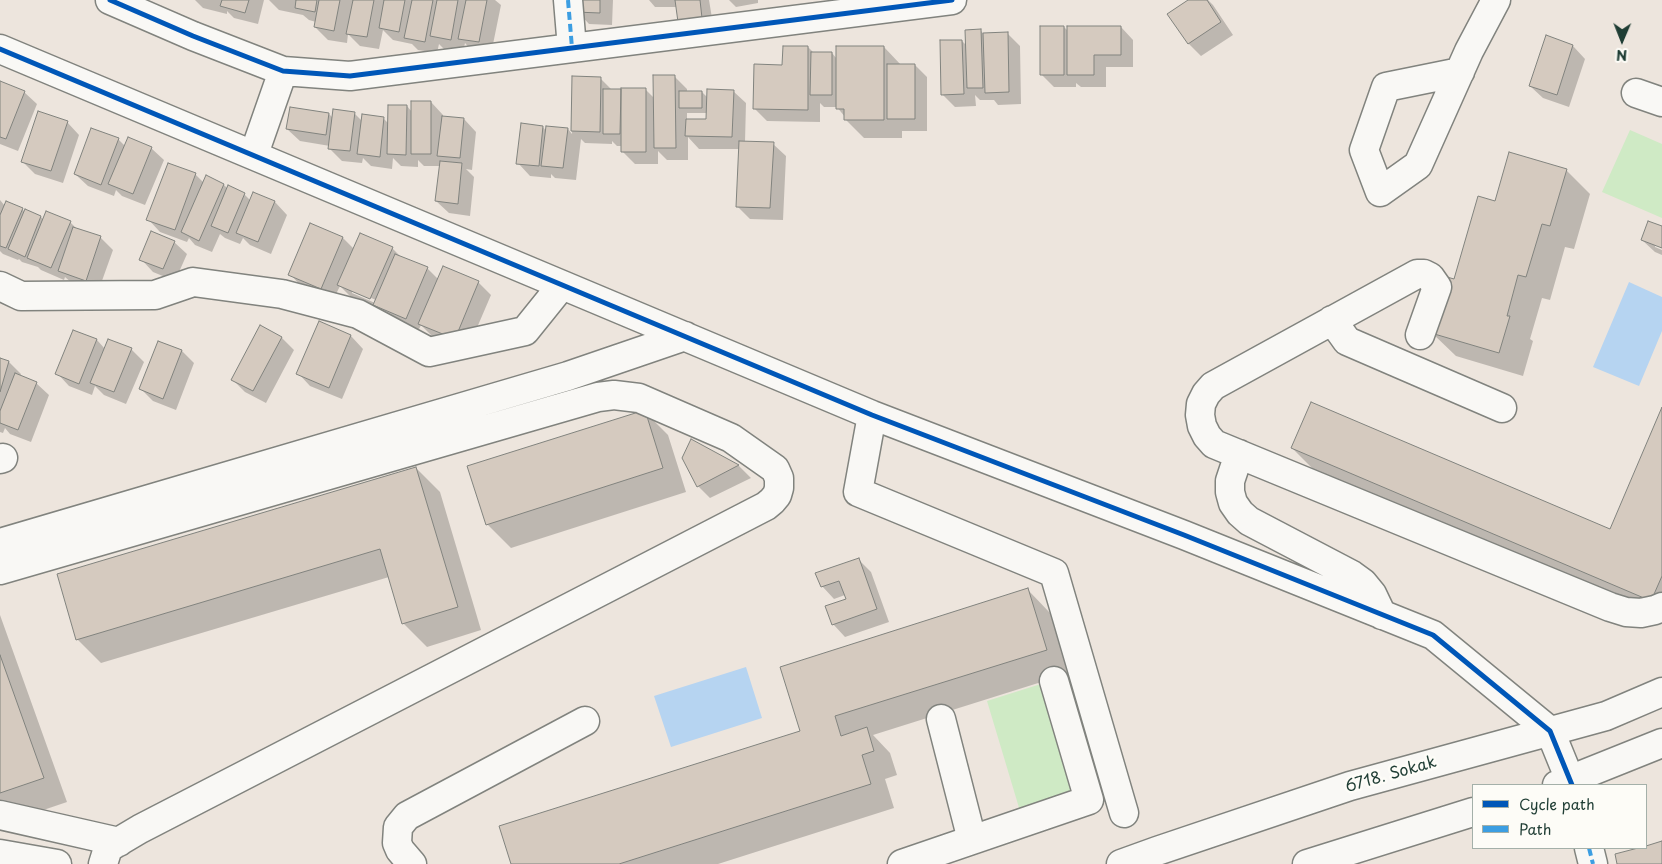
<!DOCTYPE html>
<html>
<head>
<meta charset="utf-8">
<style>
  body { margin:0 }
  #map { position:relative; width:1662px; height:864px; overflow:hidden; background:#ede5dd; font-family:"Playpen Sans",sans-serif }
  canvas { display:block }
  .legend { position:absolute; left:1472px; top:784px; width:175px; height:65px; box-sizing:border-box; background:#fdfcf7; border:1px solid #a4b0a9; margin:0; padding:6px 9px; list-style:none; font-size:15px; color:#1f3d34 }
  .legend li { display:flex; align-items:center; gap:10px; height:25px }
  .legend b { width:25px; border:1px solid #a4b0a9 }
  .north { position:absolute; left:1597px; top:15px; width:50px; height:50px; -webkit-text-stroke:4px #fdfcf7; paint-order:stroke; rotate:181deg; font-size:14px; font-weight:700; line-height:20px; text-align:center; color:#1f3d34 }
  .north::after { content:''; display:block; margin:auto; width:18px; height:22px; background:#1f3d34; clip-path:polygon(50% 0,100% 100%,50% 72%,0 100%) }
</style>
</head>
<body>
<div id="map">
<canvas width="1662" height="864"></canvas>
<ul class="legend">
<li><b style="height:6px;background:#0057b8"></b>Cycle path</li>
<li><b style="height:6px;background:#3c9ee2"></b>Path</li>
</ul>
<div class="north">N</div>
</div>
<script>
const ctx = document.querySelector('canvas').getContext('2d');
ctx.lineJoin = 'round';
function paint(path, color) { ctx.fillStyle = color; ctx.fill(path, 'evenodd'); }
const toPath = rows => new Path2D(rows.map(r => 'M' + r).join(''));
function trace(path, color, width, dash) { ctx.strokeStyle = color; ctx.lineWidth = width; ctx.lineCap = dash ? 'butt' : 'round'; ctx.setLineDash(dash || []); ctx.stroke(path); }
function drawText(font, color, halo, rows, align = 'center') {
  ctx.font = font + ' "Playpen Sans",sans-serif'; ctx.lineWidth = 5; ctx.setLineDash([]); ctx.textBaseline = 'middle'; ctx.strokeStyle = halo; ctx.fillStyle = color; for (const [text, x, y, turn = 0] of rows) {
    ctx.save(); ctx.translate(x, y); ctx.rotate((+turn || 0) * Math.PI / 180); ctx.textAlign = isNaN(turn) ? turn : align; if (halo) ctx.strokeText(text, 0, 0); ctx.fillText(text, 0, 0); ctx.restore();
  }
}
paint(toPath([
  [1630,130,1662,144,1662,218,1602,192],
  [1044,683,1078,794,1020,811,987,701]
]), '#cfeac5');
paint(toPath([
  [1629,282,1662,297,1662,331,1639,386,1593,367],
  [746,667,762,718,671,747,654,696]
]), '#b6d4f1');
paint(toPath([
  [195,0,264,0,258,24,234,18,227,11,227,14,203,8],
  [269,0,495,0,501,5,491,54,472,51,465,43,463,52,444,49,439,44,437,53,418,50,412,44,393,40,383,30,379,49,360,46,348,34,347,43,328,40,315,27,316,22,309,20,303,15,279,10],
  [577,0,613,0,612,25,589,24,577,11],
  [649,0,709,0,714,30,677,7,655,7],
  [729,0,758,0,758,3,736,7],
  [1190,0,1208,0,1213,5,1233,35,1201,56,1189,44,1168,14],
  [1064,27,1068,31,1121,27,1133,40,1133,67,1106,67,1106,87,1081,87,1076,83,1076,87,1054,87,1042,75],
  [980,30,984,34,1007,33,1020,46,1021,104,998,105,994,100,980,100,975,95,976,106,955,107,942,94,962,41,966,45],
  [1547,37,1573,46,1585,59,1569,107,1543,98,1530,86],
  [808,47,814,53,832,53,837,59,884,47,901,65,915,65,927,77,927,131,902,131,902,138,864,138,845,119,845,117,837,107,824,107,820,103,820,122,767,121,754,108,783,66],
  [675,77,687,89,687,92,702,92,708,98,733,91,746,103,745,142,773,144,786,156,783,220,750,219,737,206,740,149,699,149,688,137,688,160,667,160,658,151,658,164,635,164,622,151,622,146,617,146,612,141,612,144,585,143,581,139,576,180,555,178,551,174,551,178,530,176,518,163,543,127,546,131,568,129,572,134,573,78,600,78,612,90,646,90,654,98],
  [687,113,707,113,707,120,687,120],
  [0,82,24,92,37,104,18,151,0,144],
  [431,102,443,115,443,117,464,119,476,132,472,170,466,169,474,177,470,216,449,213,436,201,440,166,424,166,418,160,418,167,401,166,393,158,392,169,371,166,363,158,362,163,342,161,329,148,330,146,300,141,287,129,329,114,333,118,354,113,362,121,383,118,389,124,407,106,412,112],
  [67,122,79,135,63,183,35,174,22,161],
  [118,139,125,146,151,148,164,160,145,205,122,196,116,190,114,196,88,186,75,174],
  [1566,170,1590,194,1574,249,1565,247,1550,300,1542,298,1530,339,1533,341,1523,376,1456,356,1432,333,1455,281,1496,203],
  [195,174,204,183,224,185,228,189,244,194,251,201,275,202,287,215,271,254,250,245,243,238,240,244,225,238,220,234,212,252,195,245,189,238,187,242,160,232,148,219],
  [0,200,5,206,22,209,25,212,25,211,41,217,44,220,70,222,77,229,100,237,113,250,98,292,72,283,65,277,64,280,41,270,38,267,22,262,19,259,18,260,3,254,0,251],
  [1662,227,1662,247,1655,244,1655,247,1662,250,1662,255,1655,252,1642,240],
  [343,238,354,249,392,248,401,257,427,268,438,279,478,282,491,295,467,351,432,336,421,325,418,331,387,318,379,309,351,297,340,286,333,300,302,287,290,274],
  [352,290,376,300,375,303,352,293],
  [174,242,187,254,175,281,153,272,141,259],
  [320,323,351,336,363,349,342,399,310,386,298,373],
  [261,327,282,338,294,350,266,403,245,392,233,380],
  [74,331,97,340,105,349,131,349,144,362,126,404,104,395,95,386,92,395,69,386,57,373],
  [159,342,182,351,194,363,176,410,153,401,141,389],
  [0,359,9,362,21,374,20,377,36,383,49,395,31,442,10,434,5,428,3,433,0,432],
  [1662,410,1662,618,1316,472,1292,448,1610,531],
  [644,411,668,435,686,492,511,548,487,524],
  [692,440,739,466,751,478,710,498,698,486],
  [416,468,440,492,481,630,427,647,403,623,389,577,101,663,77,639],
  [859,560,871,572,889,622,845,637,833,624,847,600,845,595,834,599,822,586],
  [1028,590,1051,614,1070,673,873,735,890,753,897,775,885,779,894,808,718,864,512,864,802,732],
  [0,615,67,802,8,822,0,814]
]), '#0003');
const building = toPath([
  [222,0,249,0,245,13,220,6,222,0],
  [296,0,317,0,315,12,295,8,296,0],
  [319,0,340,0,334,31,314,27,319,0],
  [353,0,374,0,367,37,346,34,353,0],
  [384,0,405,0,399,32,379,28,384,0],
  [412,0,433,0,425,42,404,38,412,0],
  [437,0,458,0,451,40,430,36,437,0],
  [466,0,487,0,479,42,458,39,466,0],
  [576,0,600,0,600,13,575,12,576,0],
  [675,0,700,0,702,18,678,22,675,0],
  [1188,0,1207,0,1221,22,1188,44,1167,14,1188,0],
  [1040,26,1064,26,1064,75,1040,75,1040,26],
  [1067,26,1121,26,1121,55,1094,55,1094,75,1067,75,1067,26],
  [981,29,983,88,967,88,965,30,981,29],
  [1008,32,1009,92,985,93,983,33,1008,32],
  [1546,35,1573,45,1557,95,1529,86,1546,35],
  [940,40,962,40,964,94,941,95,940,40],
  [783,46,808,46,808,110,753,109,754,64,782,65,783,46],
  [836,46,884,46,884,120,844,120,844,109,836,109,836,46],
  [811,52,832,52,832,95,810,95,811,52],
  [887,64,915,64,915,119,887,119,887,64],
  [653,75,675,75,676,148,654,148,653,75],
  [572,76,601,77,600,132,571,131,572,76],
  [0,81,25,91,6,139,0,137,0,81],
  [621,88,646,88,646,152,621,152,621,88],
  [603,89,621,89,620,134,603,134,603,89],
  [707,89,734,90,732,137,685,136,686,119,706,119,707,89],
  [679,91,702,91,702,108,679,108,679,91],
  [411,101,431,101,431,154,411,154,411,101],
  [388,105,407,105,406,155,387,154,388,105],
  [290,107,329,113,326,135,286,129,290,107],
  [333,109,355,112,350,151,328,149,333,109],
  [38,111,68,121,51,171,21,162,38,111],
  [362,114,384,117,380,157,357,154,362,114],
  [442,116,464,118,460,158,437,156,442,116],
  [521,123,543,126,539,166,516,164,521,123],
  [546,126,568,128,563,168,541,166,546,126],
  [91,128,119,138,101,185,74,174,91,128],
  [128,137,152,147,133,194,108,184,128,137],
  [739,141,774,142,770,208,736,207,739,141],
  [1509,152,1567,169,1550,226,1542,224,1526,277,1518,275,1507,316,1510,316,1499,353,1431,333,1447,277,1454,279,1478,196,1495,201,1509,152],
  [440,161,462,163,458,204,435,201,440,161],
  [168,163,196,173,175,230,146,220,168,163],
  [206,175,224,184,199,241,181,232,206,175],
  [228,185,245,193,228,233,211,226,228,185],
  [253,192,275,201,258,242,236,233,253,192],
  [6,201,23,208,6,248,0,246,0,215,6,201],
  [25,209,41,216,25,257,8,249,25,209],
  [46,211,71,221,51,268,27,258,46,211],
  [1648,221,1662,226,1662,248,1641,240,1648,221],
  [310,223,343,237,321,289,288,275,310,223],
  [73,227,101,236,86,281,58,271,73,227],
  [151,231,175,241,163,269,139,260,151,231],
  [360,233,393,247,370,299,337,285,360,233],
  [395,254,428,267,406,319,373,305,395,254],
  [443,266,479,281,455,339,418,324,443,266],
  [319,321,351,335,329,388,296,374,319,321],
  [260,325,282,337,253,391,231,380,260,325],
  [73,330,97,339,79,384,55,374,73,330],
  [108,339,132,348,114,392,90,383,108,339],
  [158,341,182,350,163,399,139,389,158,341],
  [0,358,9,361,0,392,0,358],
  [15,373,37,382,18,430,0,423,0,411,15,373],
  [1311,402,1610,529,1662,407,1662,576,1651,601,1291,448,1311,402],
  [645,410,663,468,486,525,467,466,645,410],
  [691,439,739,465,697,487,682,458,691,439],
  [416,467,458,607,402,624,380,549,76,640,57,574,416,467],
  [859,558,877,609,832,625,825,606,846,599,839,581,821,587,815,573,859,558],
  [1028,588,1047,650,835,716,841,736,867,727,874,751,862,755,871,784,619,864,511,864,499,826,800,731,780,667,1028,588],
  [0,655,44,778,0,793,0,655],
  [1662,841,1662,864,1617,864,1615,854,1638,848,1646,848,1646,846,1662,841]
]);
paint(building, '#d5cabf');
trace(building, '#81837e', 1);
const minor = toPath([
  [110,0,193,36,283,71,350,76,952,0],
  [568,0,572,48],
  [0,49,872,415,1184,535,1433,635,1550,731,1572,785],
  [1460,72,1386,87,1364,150,1380,192,1418,165,1469,51,1496,0],
  [1636,93,1662,102],
  [254,154,283,71],
  [0,286,21,296,155,295,193,282,282,294,358,314,429,352,525,331,562,285],
  [1332,320,1347,341,1502,408],
  [1420,335,1437,287,1430,277,1424,274,1417,274,1213,386,1206,394,1201,404,1200,415,1202,426,1207,436,1214,444,1610,607,1626,612,1641,613,1655,610,1662,607],
  [872,415,858,492,1054,573,1124,813],
  [1239,454,1230,481,1230,492,1233,503,1240,513,1249,521,1352,575,1363,583,1372,594,1382,615],
  [0,459,3,458],
  [0,543,568,376,685,336],
  [0,570,598,397,614,395,639,398,731,438,775,469,779,478,779,488,777,495,772,501,766,506,140,829,108,848,103,864],
  [941,719,972,840],
  [1557,785,1662,743],
  [0,815,119,842],
  [1589,848,1593,864],
  [0,854,57,864],
  [412,864,400,850,397,843,398,827,407,816,585,721],
  [902,864,1089,800,1054,681],
  [1121,864,1157,851,1350,786,1606,716,1662,692],
  [1307,864,1473,812]
]);
trace(minor, '#81837e', 31);
trace(minor, '#f9f8f5', 28);
trace(toPath([
  [568,0,572,48],
  [1589,848,1593,864]
]), '#3c9ee2', 4, [8, 4]);
trace(toPath([
  [110,0,193,36,283,71,350,76,952,0],
  [0,49,872,415,1184,535,1433,635,1550,731,1572,785]
]), '#0057b8', 5);
drawText('16px', '#1f3d34', '#fdfcf7', [
  ["6718. Sokak",1391,775,-16]
]);
</script>
</body>
</html>
